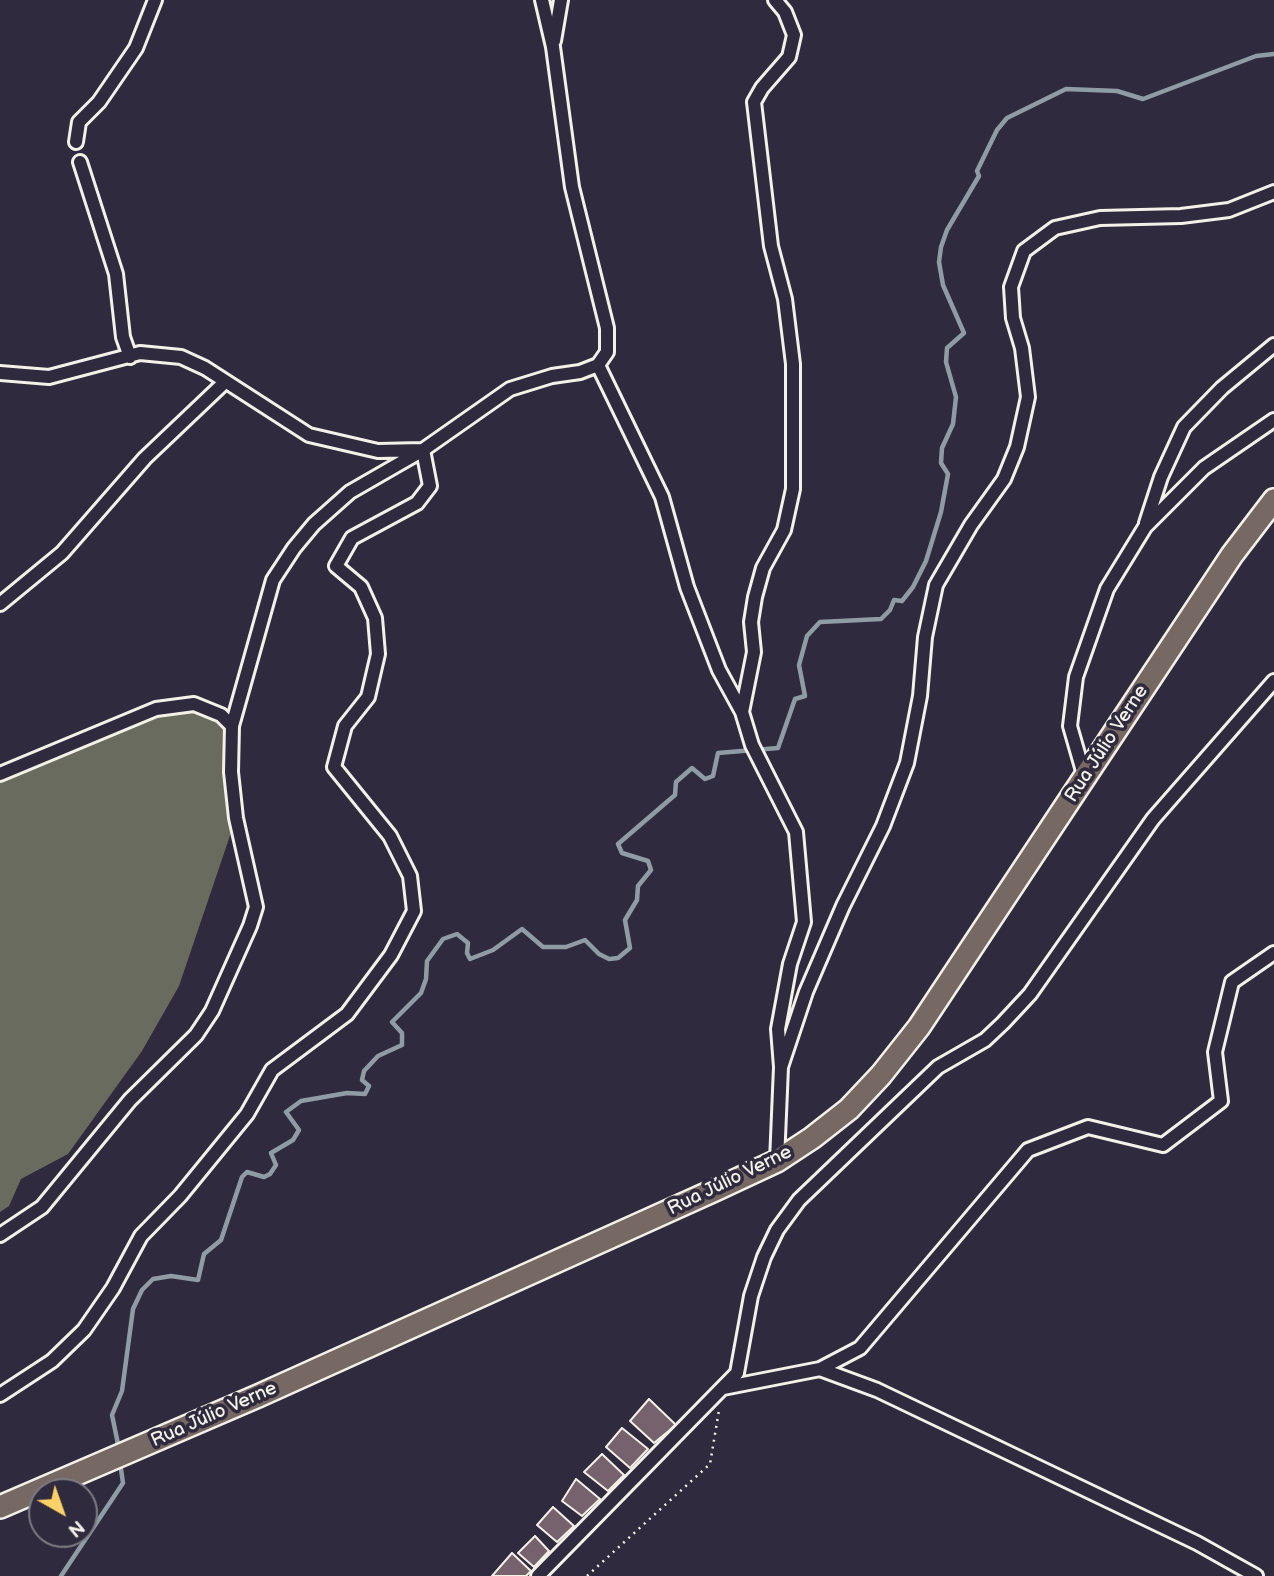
<!DOCTYPE html>
<html>
<head>
<meta charset="utf-8">
<style>
  body { margin:0 }
  #map { position:relative; width:1274px; height:1576px; overflow:hidden; background:#2f2a3d; font-family:"Balsamiq Sans",sans-serif }
  canvas { display:block }
  .north { position:absolute; left:28px; top:1478px; width:70px; height:70px; box-sizing:border-box; background:#2f2a3d; border:2px solid #7e7a81; border-radius:50%; rotate:140deg; font-size:19px; font-weight:700; line-height:28px; text-align:center; color:#f4f1e8 }
  .north::after { content:''; display:block; margin:auto; width:24px; height:32px; background:#ffd166; clip-path:polygon(50% 0,100% 100%,50% 72%,0 100%) }
</style>
</head>
<body>
<div id="map">
<canvas width="1274" height="1576"></canvas>
<div class="north">N</div>
</div>
<script>
const ctx = document.querySelector('canvas').getContext('2d');
ctx.lineJoin = 'round';
function paint(path, color) { ctx.fillStyle = color; ctx.fill(path, 'evenodd'); }
const toPath = rows => new Path2D(rows.map(r => 'M' + r).join(''));
function trace(path, color, width, dash) { ctx.strokeStyle = color; ctx.lineWidth = width; ctx.lineCap = dash ? 'butt' : 'round'; ctx.setLineDash(dash || []); ctx.stroke(path); }
function drawText(font, color, halo, rows, align = 'center') {
  ctx.font = font + ' "Balsamiq Sans",sans-serif'; ctx.lineWidth = 7; ctx.setLineDash([]); ctx.textBaseline = 'middle'; ctx.strokeStyle = halo; ctx.fillStyle = color; for (const [text, x, y, turn = 0] of rows) {
    ctx.save(); ctx.translate(x, y); ctx.rotate((+turn || 0) * Math.PI / 180); ctx.textAlign = isNaN(turn) ? turn : align; if (halo) ctx.strokeText(text, 0, 0); ctx.fillText(text, 0, 0); ctx.restore();
  }
}
paint(toPath([
  [194,704,232,726,236,818,179,986,142,1051,68,1154,21,1179,9,1206,0,1212,0,774,156,709]
]), '#686b5d');
trace(toPath([
  [118,1444,112,1415,122,1391,133,1309,142,1290,153,1279,171,1276,198,1280,204,1254,221,1240,242,1177,247,1172,264,1177,270,1174,276,1165,271,1153,293,1140,299,1130,286,1112,301,1101,347,1093,365,1094,369,1086,362,1080,364,1071,378,1056,402,1045,402,1033,392,1022,421,993,426,979,427,961,443,939,457,934,468,943,467,953,470,959,493,950,522,929,543,947,566,947,585,940,599,954,609,959,618,958,630,948,625,920,637,900,638,886,651,870,648,861,622,853,618,844,675,795,676,782,692,768,705,779,713,776,718,753,778,748,795,699,805,696,799,665,807,636,820,622,881,619,890,610,894,600,902,601,913,587,926,561,941,512,948,474,941,463,942,448,953,424,956,397,946,362,947,348,964,333,943,285,939,262,941,247,947,230,979,176,977,171,997,130,1007,118,1066,89,1117,91,1143,99,1256,56,1274,54],
  [61,1576,123,1483,121,1469]
]), '#909ca5', 4.5);
const building = toPath([
  [649,1399,676,1425,654,1443,630,1421,649,1399],
  [622,1428,648,1449,630,1468,606,1447,622,1428],
  [602,1454,624,1475,608,1491,584,1472,602,1454],
  [576,1479,600,1499,582,1516,562,1501,576,1479],
  [553,1507,574,1526,557,1542,537,1525,553,1507],
  [535,1536,549,1551,534,1567,518,1553,535,1536],
  [512,1553,531,1571,526,1576,492,1576,512,1553]
]);
paint(building, '#76626c');
trace(building, '#f4f1e8', 2);
const minor = toPath([
  [554,41,561,0],
  [76,142,79,122,99,102,136,48,155,0],
  [80,162,116,274,123,337,130,357],
  [598,365,662,497,687,587,719,670,742,712,752,745,796,832,804,922,790,964,778,1029,781,1067,777,1161],
  [0,373,49,377,140,353,181,357,205,368,309,435,378,451,423,450,430,486,417,503,352,538,336,566,361,587,375,618,378,654,368,697,345,726,334,767,390,836,410,876,414,911,391,955,347,1014,272,1070,247,1114,180,1196,141,1236,113,1288,84,1330,52,1361,0,1395],
  [1146,523,1161,477,1184,427,1222,388,1274,345],
  [0,604,62,553,145,458,225,382],
  [742,712,754,652,751,622,755,597,763,568,784,530,793,489,793,364,785,299,771,246,754,102,762,88,789,57,794,35,785,12,775,0],
  [0,774,156,709,194,704,221,715,232,726],
  [1085,778,1070,726,1076,677,1107,589,1145,527,1204,468,1274,420],
  [781,1067,806,992,843,906,883,826,907,763,920,696,925,637,936,585,971,525,1004,479,1017,447,1028,397,1022,348,1013,318,1011,287,1024,251,1055,228,1100,218,1181,216,1229,210,1274,192],
  [0,1235,42,1207,130,1100,196,1035,212,1011,250,926,256,907,236,818,231,772,232,726,273,580,294,548,314,524,350,492,423,450,510,389,552,376,580,372,598,365,607,352,607,328,572,187,553,47,542,0],
  [820,1369,877,1390,1197,1543,1256,1576],
  [723,1388,820,1369,860,1348,1028,1150,1088,1127,1163,1145,1221,1101,1215,1052,1232,982,1274,953],
  [538,1576,737,1373,751,1296,764,1257,777,1230,799,1200,938,1067,985,1040,1003,1023,1030,994,1153,819,1274,681]
]);
const primary = toPath([
  [0,1507,258,1396,715,1190,777,1161,812,1138,849,1109,881,1075,919,1027,1232,555,1274,500]
]);
trace(minor, '#f4f1e8', 18);
trace(primary, '#f4f1e8', 26);
trace(toPath([
  [587,1576,710,1464,719,1410]
]), '#f4f1e8', 2.5, [2, 5]);
trace(minor, '#2f2a3d', 12);
trace(primary, '#766964', 21);
drawText('19px', '#f4f1e8', '#2f2a3d', [
  ["Rua Júlio Verne",1107,744,-57],
  ["Rua Júlio Verne",730,1181,-26],
  ["Rua Júlio Verne",214,1415,-24]
]);
</script>
</body>
</html>
